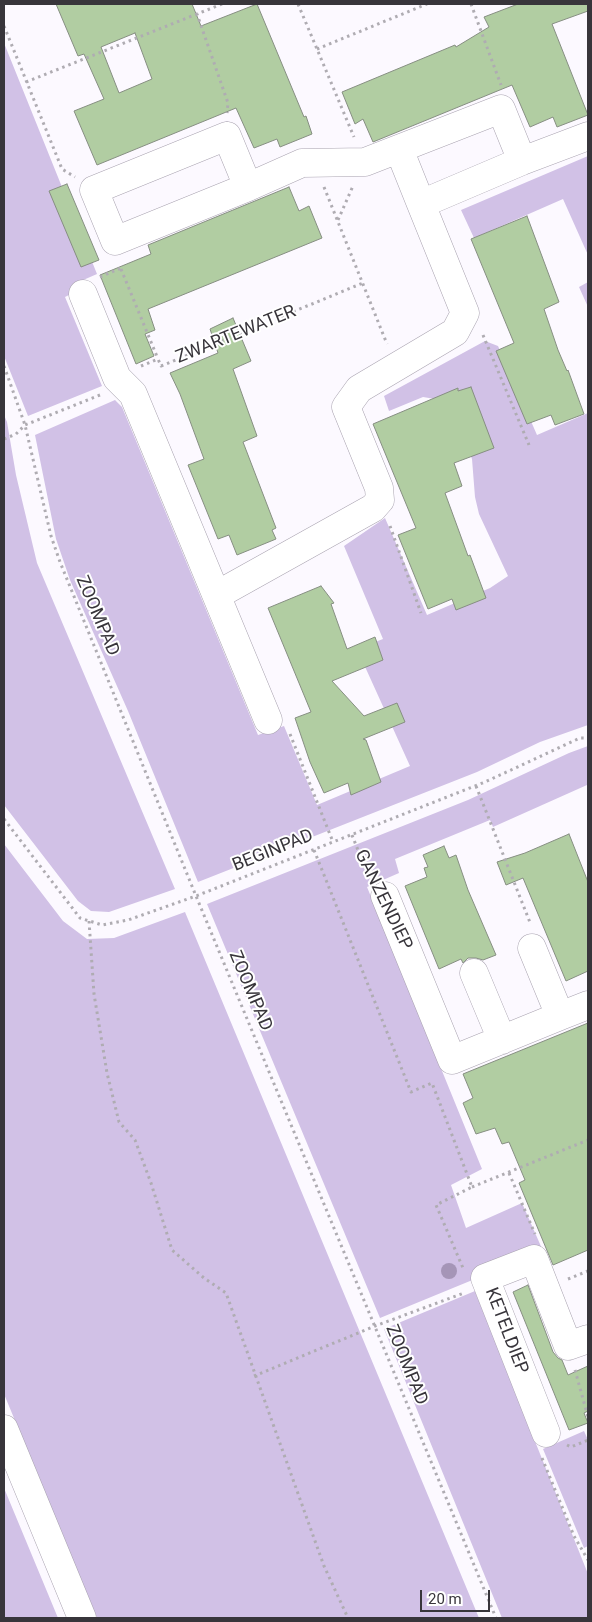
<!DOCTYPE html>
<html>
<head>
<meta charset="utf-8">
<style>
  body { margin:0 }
  #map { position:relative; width:592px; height:1622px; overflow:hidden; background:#fcf9ff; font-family:Roboto,sans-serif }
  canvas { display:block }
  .frame { position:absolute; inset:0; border:5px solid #38353b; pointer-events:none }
  .scale { position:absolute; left:420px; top:1590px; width:70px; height:22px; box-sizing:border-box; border:2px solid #38353b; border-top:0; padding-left:6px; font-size:15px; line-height:18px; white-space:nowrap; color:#38353b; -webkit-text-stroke:4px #fff; paint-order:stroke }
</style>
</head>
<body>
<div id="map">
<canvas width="592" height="1622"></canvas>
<div class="frame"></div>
<div class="scale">20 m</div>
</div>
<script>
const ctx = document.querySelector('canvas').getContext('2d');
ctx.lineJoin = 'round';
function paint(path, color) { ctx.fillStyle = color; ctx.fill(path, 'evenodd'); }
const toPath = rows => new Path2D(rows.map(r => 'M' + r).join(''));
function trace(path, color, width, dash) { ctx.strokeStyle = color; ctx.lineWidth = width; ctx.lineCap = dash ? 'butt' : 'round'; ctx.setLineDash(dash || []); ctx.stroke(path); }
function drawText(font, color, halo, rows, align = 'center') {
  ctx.font = font + ' Roboto,sans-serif'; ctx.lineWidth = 4; ctx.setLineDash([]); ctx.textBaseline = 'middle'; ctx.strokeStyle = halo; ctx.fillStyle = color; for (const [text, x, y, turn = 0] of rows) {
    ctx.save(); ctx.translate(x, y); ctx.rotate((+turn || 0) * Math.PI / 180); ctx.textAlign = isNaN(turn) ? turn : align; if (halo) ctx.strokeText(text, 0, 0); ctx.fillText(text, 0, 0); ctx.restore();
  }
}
paint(toPath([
  [4,43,97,274,81,281,83,288,65,297,102,386,28,416,4,356],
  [588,156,588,255,563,199,474,238,461,210],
  [588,282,588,307,579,287],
  [485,341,498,346,537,435,588,413,588,725,540,742,477,772,198,882,128,711,70,580,56,539,35,435,115,400,122,407,258,735,284,726,317,805,410,766,357,649,383,639,344,546,385,518,427,615,490,588,508,576,479,514,475,497,472,459,447,401,423,397,389,411,384,396],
  [4,415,7,422,16,475,37,563,175,889,109,912,91,911,78,901,4,805],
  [588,746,588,788,587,785,493,827,490,820,395,859,399,873,367,887,482,1169,451,1185,466,1228,522,1203,543,1251,380,1318,207,904,468,800,569,753],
  [4,844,63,921,87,939,114,938,185,912,479,1618,97,1618,4,1394],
  [475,1291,588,1574,588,1618,502,1618,384,1329],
  [584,1431,588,1440,588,1546,584,1548,543,1449],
  [4,1488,58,1618,4,1618]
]), '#d1c1e6');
const building = toPath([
  [56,4,192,4,201,26,257,4,304,117,306,116,312,134,280,147,277,139,254,148,236,108,97,165,74,111,104,99,84,54,78,56,56,4],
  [135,33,152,79,119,93,101,47,135,33],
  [518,4,588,4,588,11,552,24,588,115,557,127,553,117,530,127,512,85,373,142,363,119,355,124,342,92,455,45,456,47,489,27,484,17,518,4],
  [67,184,99,260,81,267,49,191,67,184],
  [289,187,299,211,309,206,322,238,148,309,155,330,145,334,154,356,136,364,100,275,151,254,148,245,289,187],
  [527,216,559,302,544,309,558,350,567,371,568,370,584,414,555,425,551,415,527,424,496,351,514,343,471,239,527,216],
  [233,318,251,361,233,369,257,436,243,442,276,528,272,530,276,539,237,555,229,535,218,539,188,465,204,459,180,394,170,373,218,353,210,329,233,318],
  [471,387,494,448,454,463,462,486,445,493,460,534,468,556,470,555,486,598,456,610,452,599,428,609,398,535,416,528,373,424,458,388,458,391,471,387],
  [321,586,334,603,331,604,347,649,375,637,383,660,332,681,364,716,397,703,405,722,363,739,366,740,381,782,351,795,348,783,324,793,310,762,295,718,311,712,268,608,321,586],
  [569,834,588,882,588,971,566,981,523,878,506,885,497,862,525,853,569,834],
  [444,846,449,858,456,855,468,890,496,955,483,960,476,958,468,958,463,963,461,959,439,969,405,886,427,877,424,868,428,867,423,855,444,846],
  [588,1023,588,1250,553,1265,519,1183,525,1180,509,1142,502,1144,495,1128,476,1134,463,1103,473,1098,463,1074,588,1023],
  [528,1285,553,1352,558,1358,562,1360,568,1375,588,1366,588,1411,584,1413,588,1423,569,1430,513,1292,528,1285]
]);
paint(building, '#b1cda2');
trace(building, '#868e82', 1);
const minor = toPath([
  [227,136,248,187,115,241,94,190,227,136],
  [399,149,421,204],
  [248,187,302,163,365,162,501,109,522,161],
  [83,294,117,378,133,394,268,720],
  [217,595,373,508,380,500,379,488,346,407,359,389,455,332,465,313,421,204,522,161,588,136],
  [385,896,452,1060,560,1016,532,948],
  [474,973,502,1040],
  [560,1016,588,1005],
  [4,1429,82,1618],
  [546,1433,485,1278,534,1259,568,1346,588,1339]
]);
trace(minor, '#a9a3b0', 29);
trace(toPath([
  [222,4,197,14,228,103,227,113],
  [298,4,354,137],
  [471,4,501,85],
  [4,26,62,169,75,177],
  [317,49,427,4],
  [26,82,197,14],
  [324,187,387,344],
  [338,220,353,186],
  [121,269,158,359],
  [100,277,121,268],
  [483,335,529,445],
  [4,366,25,425,51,536,60,562,196,896,496,1618],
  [141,366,158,359,161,366,363,283],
  [4,439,16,434,25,425,100,395],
  [390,526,421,613],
  [290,734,333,842],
  [476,786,531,925],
  [4,819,80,918,102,925,128,920,196,896,485,782,580,738,588,738],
  [352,835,369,878],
  [314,850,411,1092,432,1083,472,1187,436,1205,463,1268],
  [89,921,94,994,107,1073,119,1122,135,1140,151,1183,172,1250,204,1278,226,1293,324,1566,348,1618],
  [509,1173,535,1234],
  [472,1187,588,1140],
  [568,1279,588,1271],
  [575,1370,588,1417],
  [254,1376,375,1326,464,1293],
  [567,1445,571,1447,588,1440],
  [542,1458,574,1536,588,1560]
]), '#afacb2', 3, [2.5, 4]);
trace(minor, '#fff', 28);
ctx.fillStyle = '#a595b7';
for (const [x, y] of [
  [449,1271]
]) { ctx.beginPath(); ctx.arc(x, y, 8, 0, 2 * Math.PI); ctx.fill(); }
drawText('18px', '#38353b', '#fff', [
  ["ZWARTEWATER",236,335,-22],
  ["ZOOMPAD",97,616,67],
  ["BEGINPAD",273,851,-22],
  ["GANZENDIEP",383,900,64],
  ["ZOOMPAD",250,991,67],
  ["KETELDIEP",506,1331,69],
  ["ZOOMPAD",406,1365,68]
]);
</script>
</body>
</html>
